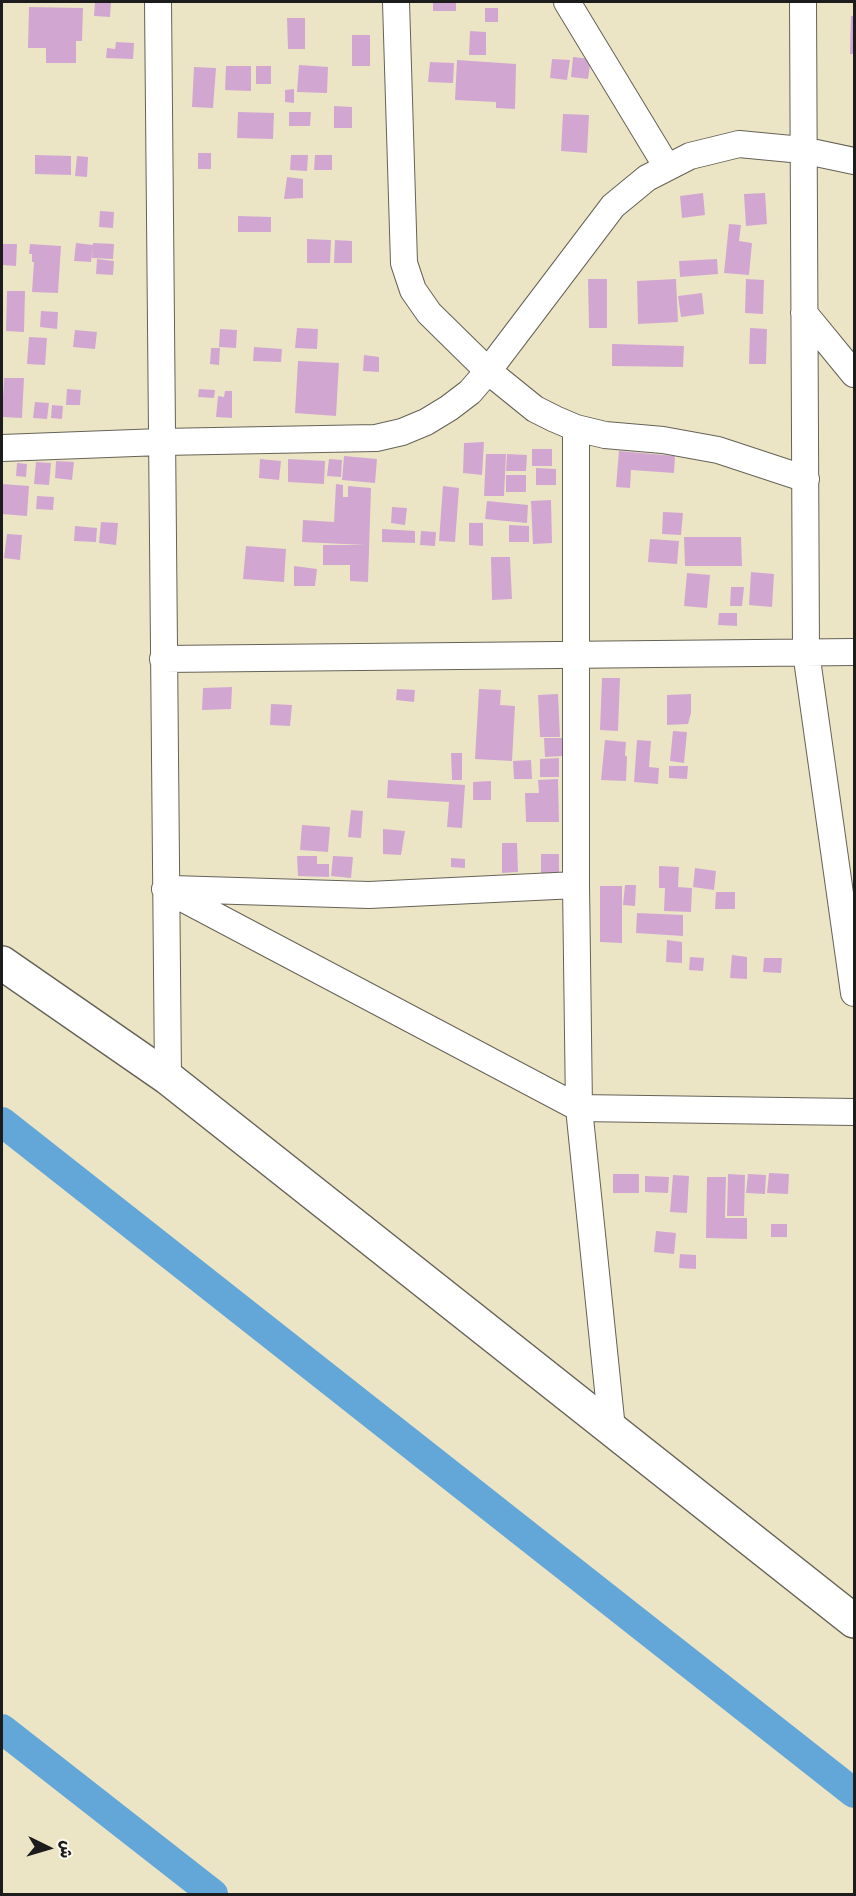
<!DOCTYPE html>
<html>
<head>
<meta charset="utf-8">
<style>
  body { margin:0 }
  #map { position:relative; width:856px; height:1896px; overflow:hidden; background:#ece5c5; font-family:Caveat,"Playpen Sans Arabic",sans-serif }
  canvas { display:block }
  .frame { position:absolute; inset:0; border:3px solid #1c1c1c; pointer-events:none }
  .north { position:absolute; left:18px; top:1818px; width:60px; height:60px; -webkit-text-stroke:4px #fbf7ec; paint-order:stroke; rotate:95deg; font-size:16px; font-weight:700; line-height:24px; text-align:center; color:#1c1c1c }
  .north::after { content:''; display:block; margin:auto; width:21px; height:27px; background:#1c1c1c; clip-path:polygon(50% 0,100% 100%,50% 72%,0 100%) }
</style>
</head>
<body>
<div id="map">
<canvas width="856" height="1896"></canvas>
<div class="frame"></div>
<div class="north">ش</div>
</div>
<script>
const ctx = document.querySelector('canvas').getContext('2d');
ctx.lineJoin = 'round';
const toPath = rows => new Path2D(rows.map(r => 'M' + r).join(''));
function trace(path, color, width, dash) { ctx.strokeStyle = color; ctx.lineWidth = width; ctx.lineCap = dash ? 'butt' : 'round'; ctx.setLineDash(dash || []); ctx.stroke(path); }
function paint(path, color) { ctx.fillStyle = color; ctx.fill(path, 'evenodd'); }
trace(toPath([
  [2,1122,854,1793],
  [2,1729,213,1894]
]), '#63a7d8', 30);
paint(toPath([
  [95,2,111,2,110,17,94,16],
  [433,2,456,2,456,11,433,11],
  [29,7,83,8,82,41,76,41,76,63,46,63,46,48,28,48],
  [485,8,498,8,498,22,485,22],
  [851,16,854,16,854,54,850,54],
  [287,18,305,18,305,49,288,49],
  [470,31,486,32,486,55,469,55],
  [352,35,370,35,370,66,352,66],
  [116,42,134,43,133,59,106,58,107,48,115,49],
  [573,57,591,59,588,79,571,77],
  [552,59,570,60,567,80,550,78],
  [457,60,516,64,515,109,496,108,496,102,455,100],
  [430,62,454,63,453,83,428,82],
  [299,65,328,67,327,93,297,92],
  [226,66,251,66,251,91,225,90],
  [256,66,271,66,271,84,256,84],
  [194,67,216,68,213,108,192,107],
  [294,89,294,103,285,102,285,90],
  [334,106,352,107,352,128,334,128],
  [238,112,274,113,273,139,237,138],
  [289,112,311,112,310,126,289,126],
  [563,114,589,115,587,153,561,151],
  [198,153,211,153,211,169,198,169],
  [35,155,71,156,71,175,35,174],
  [291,155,308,155,307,171,290,170],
  [315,155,332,155,332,170,314,170],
  [77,156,88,157,87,177,75,176],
  [287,177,303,179,303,198,284,199],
  [703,193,705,215,682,218,680,196],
  [765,193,767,224,746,226,744,194],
  [100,211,114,212,113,228,99,227],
  [238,216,271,217,271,232,238,232],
  [729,224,741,225,739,241,752,243,749,275,724,273],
  [307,239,331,240,330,263,307,263],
  [335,240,352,241,352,263,334,263],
  [76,243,93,245,91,262,74,261],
  [93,243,114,244,113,259,92,258],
  [2,244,17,244,16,266,2,265],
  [30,244,61,246,58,293,32,292,34,262,32,262,32,254,29,254],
  [97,259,114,261,113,275,96,274],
  [717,259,718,274,680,277,679,261],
  [588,279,607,279,607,328,589,328],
  [676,279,678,322,638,324,637,281],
  [746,279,764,280,763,314,745,313],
  [7,291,25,291,24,332,6,331],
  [702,293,704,314,681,317,678,296],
  [41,311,58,312,57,329,40,327],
  [297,328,318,329,317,349,295,348],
  [750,328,767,329,766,364,749,364],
  [220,329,237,330,236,348,219,347],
  [75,330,97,332,95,349,73,347],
  [29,337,47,338,45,365,27,364],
  [612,344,684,346,683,367,612,366],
  [254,347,282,349,281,362,253,361],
  [211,348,220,348,219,365,210,364],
  [364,355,379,357,379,372,363,371],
  [298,361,339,363,336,416,295,413],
  [4,378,24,378,22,418,2,417],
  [67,389,81,390,80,405,66,405],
  [199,389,215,390,214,398,198,397],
  [225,391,232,391,232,418,216,417,218,396,224,397],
  [35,402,49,403,47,419,33,418],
  [52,405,63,406,62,419,51,418],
  [484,442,482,475,463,473,464,443],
  [532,449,552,449,552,466,532,466],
  [619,451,675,456,674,473,631,470,630,488,616,487],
  [486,454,506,454,504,496,484,496],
  [507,454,527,455,526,471,506,471],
  [344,456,377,459,375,483,342,480],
  [260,459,281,461,279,480,259,478],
  [288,459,325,461,324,484,288,482],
  [329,459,342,460,341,477,327,476],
  [56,461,74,462,72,480,55,478],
  [36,462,51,463,49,485,34,484],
  [17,463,27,464,26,477,16,476],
  [536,468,556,469,556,485,536,485],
  [506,475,526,475,526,492,506,492],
  [2,484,29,486,27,516,2,514],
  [336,484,343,485,343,497,348,497,348,486,371,488,368,582,350,581,350,565,323,565,323,545,365,545,302,542,303,520,334,522],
  [443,486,459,488,455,542,439,541],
  [37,496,54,497,53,510,36,509],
  [551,500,552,543,533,544,531,501],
  [487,501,528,505,527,523,485,519],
  [392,507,407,508,405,525,391,523],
  [663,512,683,513,681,535,662,534],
  [101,522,118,523,116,545,99,543],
  [469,523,483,523,483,546,469,545],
  [509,525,529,526,529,542,509,542],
  [75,526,97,528,96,542,74,541],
  [382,529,415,531,415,543,382,542],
  [421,531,436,532,435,546,420,545],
  [7,534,22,535,20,560,4,558],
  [684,537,741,537,742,566,685,566],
  [650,539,679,541,677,564,648,562],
  [246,546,286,549,284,582,243,579],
  [491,557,510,557,512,599,492,600],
  [294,566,317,569,315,586,294,586],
  [751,572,774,574,772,607,749,605],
  [687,573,710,575,707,608,684,606],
  [731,587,744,587,742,606,730,606],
  [719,613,737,613,737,626,718,625],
  [602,678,620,678,618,731,600,730],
  [232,687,231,709,202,710,203,688],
  [397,689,415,690,414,702,396,700],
  [479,689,501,690,500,705,515,706,512,761,475,759],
  [558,694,560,737,540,737,538,695],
  [691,694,691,713,688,724,667,725,667,695],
  [271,704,292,705,290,726,270,725],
  [673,731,687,732,684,763,670,761],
  [544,738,562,738,563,756,545,757],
  [605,740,626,742,625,755,627,757,626,781,601,780],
  [637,740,651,741,649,767,659,768,658,784,634,782],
  [451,753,462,753,462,780,452,780],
  [559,758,559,777,540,777,540,759],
  [531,760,532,779,514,779,513,761],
  [669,766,688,766,687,779,669,778],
  [558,779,559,822,526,822,525,793,539,793,538,780],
  [388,780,465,785,462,828,447,827,449,802,387,798],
  [491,781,491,800,473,800,473,782],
  [351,810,363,811,361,838,348,837],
  [302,825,330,827,328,852,300,850],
  [383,829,405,831,401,855,383,854],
  [502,843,517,843,518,872,502,873],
  [541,854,559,854,559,873,541,873],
  [297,856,317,856,317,864,329,864,329,877,298,876],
  [333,856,353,857,351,878,331,876],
  [451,858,465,859,465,868,451,867],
  [659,866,679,867,678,887,692,888,691,912,664,911,665,888,659,888],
  [695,868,716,871,714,890,693,887],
  [625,885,636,885,635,906,623,905],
  [600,886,622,886,622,943,600,942],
  [716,892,735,892,735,909,715,909],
  [637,913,683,915,683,936,636,933],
  [667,940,682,942,682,963,666,962],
  [732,955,747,957,747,979,730,978],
  [690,957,704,958,703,971,689,970],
  [764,958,782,958,781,973,763,972],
  [769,1173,789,1174,788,1194,767,1193],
  [613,1174,639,1174,639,1193,613,1193],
  [728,1174,745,1175,744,1216,727,1216],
  [748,1174,766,1175,765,1194,746,1193],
  [673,1175,689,1176,687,1213,670,1212],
  [645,1176,669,1177,668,1193,645,1192],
  [707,1177,726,1177,725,1218,747,1218,747,1239,706,1238],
  [771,1224,787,1224,787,1237,771,1237],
  [656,1231,676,1233,674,1254,654,1252],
  [680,1254,696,1255,696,1269,679,1268]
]), '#d1a7d2');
const minor = toPath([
  [158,2,168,1078],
  [396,2,404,263,413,290,429,313,488,371,535,409,555,419,576,428,605,435,663,440,718,450,806,479],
  [567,2,667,167],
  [803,2,806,652,854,993],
  [804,313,854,374],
  [576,428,576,885,579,1108,612,1429],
  [2,448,161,442,376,438,402,432,426,422,449,408,470,392,488,371,613,206,647,178,690,156,739,144,802,150,854,161],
  [163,659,854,652],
  [165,889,579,1108,854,1112],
  [172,889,369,895,576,885]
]);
const tertiary = toPath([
  [2,963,168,1078,854,1621]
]);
trace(minor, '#656257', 28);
trace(tertiary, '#656257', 36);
trace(minor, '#fff', 26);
trace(tertiary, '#fff', 33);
</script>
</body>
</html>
